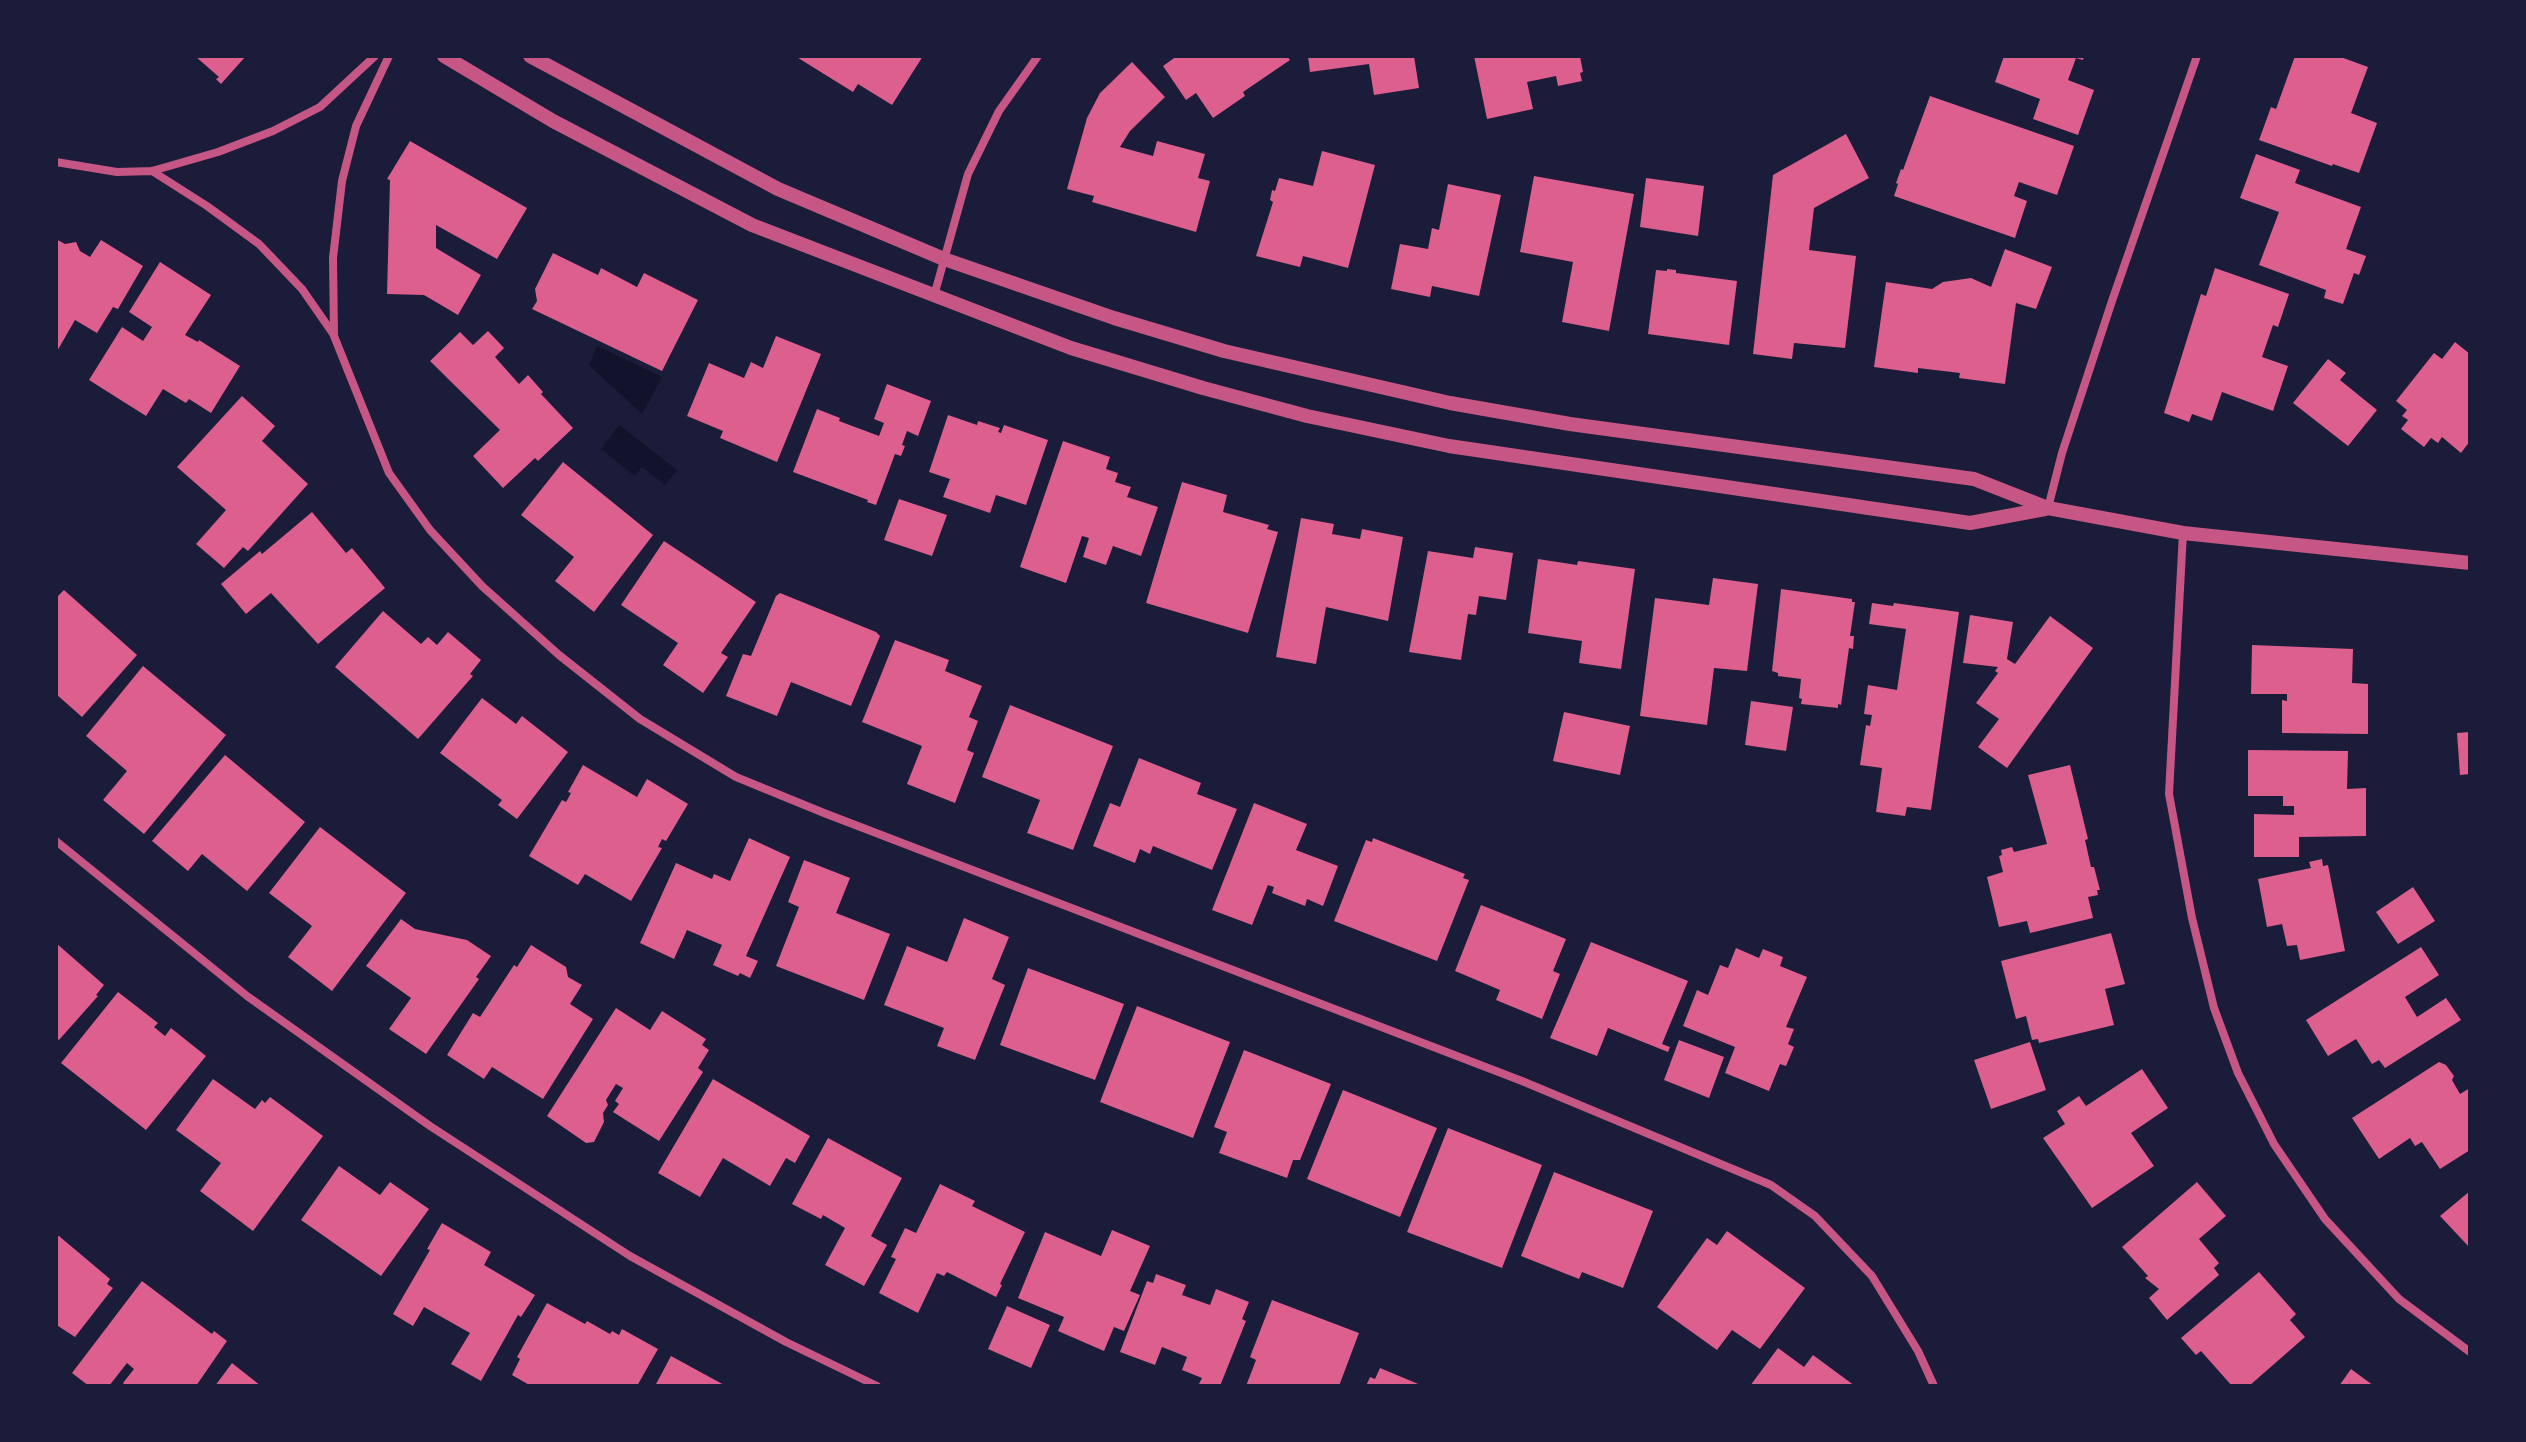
<!DOCTYPE html>
<html>
<head>
<meta charset="utf-8">
<style>
  body { margin:0 }
  #map { position:relative; width:2526px; height:1442px; overflow:hidden; background:#1b1b3a; font-family:Figtree,sans-serif }
  canvas { display:block }
  .frame { position:absolute; inset:0; border:58px solid #1b1b3a; pointer-events:none }
</style>
</head>
<body>
<div id="map">
<canvas width="2526" height="1442"></canvas>
<div class="frame"></div>
</div>
<script>
const ctx = document.querySelector('canvas').getContext('2d');
ctx.lineJoin = 'round';
function paint(path, color) { ctx.fillStyle = color; ctx.fill(path, 'evenodd'); }
const toPath = rows => new Path2D(rows.map(r => 'M' + r).join(''));
function trace(path, color, width, dash) { ctx.strokeStyle = color; ctx.lineWidth = width; ctx.lineCap = dash ? 'butt' : 'round'; ctx.setLineDash(dash || []); ctx.stroke(path); }
paint(toPath([
  [597,346,662,377,642,414,589,365],
  [619,425,677,470,665,485,642,467,635,476,601,449]
]), '#12122b');
paint(toPath([
  [195,56,246,56,221,84,216,79,219,77],
  [795,56,923,56,892,105,858,84,853,92],
  [1177,56,1287,56,1290,60,1243,92,1245,96,1213,118,1196,93,1186,100,1163,66],
  [1308,56,1414,56,1419,88,1374,95,1369,64,1310,72],
  [1474,56,1580,56,1583,72,1580,73,1582,81,1558,86,1556,76,1527,82,1533,109,1487,119],
  [2004,56,2084,56,2083,60,2076,58,2068,80,2094,90,2078,135,2033,119,2040,99,1995,82],
  [2295,56,2338,56,2368,67,2351,113,2377,123,2359,173,2333,164,2332,166,2259,140,2271,107,2276,109],
  [1132,62,1165,97,1130,131,1120,147,1153,156,1157,141,1205,154,1198,178,1210,181,1196,232,1092,202,1094,196,1067,189,1087,118,1100,93],
  [1930,96,2074,146,2057,195,2019,182,2014,196,2027,201,2015,238,1894,196,1898,184,1896,183,1901,169,1903,170],
  [1846,134,1869,178,1814,208,1809,250,1856,256,1845,348,1794,343,1792,359,1753,354,1773,175],
  [410,141,527,208,497,259,436,225,436,248,481,275,458,315,424,295,387,294,390,180,387,179],
  [1322,151,1375,165,1348,268,1303,256,1300,267,1256,256,1273,202,1270,200,1272,190,1275,191,1279,178,1313,186],
  [2256,154,2300,170,2295,183,2361,207,2346,249,2366,256,2359,275,2354,273,2343,304,2324,298,2326,290,2259,265,2279,212,2240,198],
  [1534,176,1634,194,1609,331,1562,322,1573,262,1520,252],
  [1646,178,1704,186,1698,236,1640,227],
  [1448,184,1501,195,1479,296,1432,286,1430,297,1391,289,1400,244,1428,249,1432,228,1439,230],
  [56,239,65,244,76,242,80,251,90,257,101,240,143,266,118,309,113,307,97,333,75,320,56,353],
  [2005,249,2052,267,2036,309,2016,303,2005,384,1959,378,1960,373,1918,368,1918,373,1874,367,1886,282,1932,289,1943,282,1971,278,1991,287],
  [553,253,598,275,601,268,637,287,644,273,698,300,662,371,532,309,537,301,535,289],
  [160,262,211,295,185,335,198,342,199,340,240,366,211,413,189,399,186,403,163,389,146,416,89,380,122,327,143,341,152,327,129,312],
  [2215,268,2289,294,2278,327,2273,325,2262,357,2288,366,2273,411,2222,392,2212,421,2192,414,2189,422,2164,413,2201,294,2206,296],
  [1667,269,1676,270,1676,273,1737,281,1729,345,1648,334,1656,270,1667,271],
  [488,331,504,348,495,357,519,384,528,375,543,392,541,394,573,428,538,461,535,458,503,488,473,456,500,430,430,361,460,332,473,345],
  [776,336,821,354,777,462,720,438,723,431,687,416,709,363,744,378,751,362,763,368],
  [2455,342,2470,354,2470,441,2461,453,2442,437,2438,443,2431,438,2424,447,2401,429,2408,420,2402,416,2407,410,2396,401,2434,353,2442,359],
  [2328,359,2346,373,2340,380,2377,410,2348,446,2293,403],
  [887,384,931,401,918,436,907,431,902,445,905,446,901,456,895,454,876,505,867,502,868,500,793,472,817,409,840,418,839,421,879,436,884,423,874,419],
  [242,396,275,426,262,441,308,484,248,551,243,547,224,568,196,544,226,510,177,467],
  [948,415,977,425,978,421,1000,428,998,432,1001,433,1004,425,1048,440,1026,505,996,495,990,513,943,497,950,479,929,472],
  [1063,441,1110,457,1106,469,1118,473,1115,482,1131,487,1127,497,1158,507,1141,556,1113,546,1106,565,1083,557,1089,538,1082,536,1066,583,1020,567],
  [563,462,653,535,594,612,555,581,574,557,521,515],
  [1182,482,1227,495,1223,512,1269,525,1267,529,1278,532,1248,633,1146,603],
  [899,499,947,515,932,556,884,540],
  [312,512,346,553,352,548,385,588,318,644,271,593,246,614,221,584,260,551,262,554],
  [1301,518,1334,524,1332,534,1360,539,1362,529,1403,537,1388,621,1326,607,1316,664,1276,657],
  [664,541,756,602,721,653,728,657,703,693,663,665,678,643,621,605],
  [1475,547,1513,553,1506,600,1479,596,1476,615,1468,614,1461,660,1409,652,1428,551,1473,558],
  [1538,559,1577,565,1578,561,1635,569,1621,669,1579,663,1582,641,1528,633],
  [1713,578,1758,584,1747,671,1714,668,1707,725,1640,716,1655,598,1709,605],
  [1781,589,1852,599,1852,602,1855,602,1850,636,1854,636,1853,649,1849,648,1841,705,1838,704,1838,708,1801,704,1802,699,1799,698,1801,679,1778,676,1778,673,1772,671],
  [64,590,137,655,82,717,56,694,56,598],
  [780,593,876,632,880,636,851,706,791,682,777,716,726,696,743,654,751,656,776,596],
  [1872,603,1893,606,1894,603,1959,612,1931,810,1907,807,1905,816,1876,812,1882,768,1860,765,1866,725,1870,726,1872,715,1864,714,1868,685,1897,690,1906,629,1869,624],
  [383,611,421,644,428,637,437,645,448,632,481,660,470,674,473,676,418,739,335,667],
  [1970,615,2013,622,2007,659,2015,664,2050,616,2093,648,2007,768,1978,747,1999,719,1976,703,1998,673,1995,671,1998,667,1963,663],
  [895,640,949,660,945,671,982,686,969,717,978,721,967,750,974,753,955,803,907,784,922,746,862,722],
  [2252,645,2353,649,2352,683,2368,684,2368,734,2282,733,2282,700,2287,701,2287,694,2251,694],
  [143,666,226,735,144,834,103,800,127,771,86,736],
  [482,698,516,724,522,716,568,752,517,819,498,805,502,800,440,753],
  [1751,701,1793,707,1786,751,1745,745],
  [1010,705,1113,746,1073,850,1027,833,1040,800,982,777],
  [1564,712,1630,726,1620,775,1553,761],
  [2470,732,2470,774,2460,775,2457,733],
  [2248,750,2348,751,2347,789,2366,788,2366,836,2299,837,2299,857,2254,857,2254,814,2294,815,2294,806,2283,806,2283,796,2248,796],
  [225,755,305,822,247,891,202,854,188,871,152,841],
  [1139,758,1201,783,1197,794,1237,809,1212,870,1153,846,1150,854,1140,849,1135,863,1093,846,1110,803,1120,807],
  [583,765,637,797,647,779,688,804,666,841,662,839,658,847,662,848,631,901,585,874,578,885,529,856,562,800,566,802,571,793,568,792],
  [2070,765,2088,839,2085,840,2091,867,2094,867,2100,890,2097,890,2098,895,2088,897,2093,918,2030,933,2027,921,1999,927,1987,877,2003,872,1999,856,2002,855,2001,850,2012,847,2014,852,2047,844,2028,775],
  [1254,803,1307,824,1296,850,1338,866,1323,906,1307,899,1305,906,1272,893,1274,887,1268,885,1252,925,1212,910],
  [320,827,406,893,332,991,288,957,312,926,269,893],
  [749,838,790,857,746,956,758,961,750,978,740,973,738,976,713,965,722,945,687,930,674,959,640,943,676,863,712,879,714,874,730,881],
  [1373,838,1465,874,1463,878,1469,880,1437,961,1334,921,1366,840,1372,842],
  [2322,859,2323,866,2328,865,2345,951,2300,960,2297,945,2287,946,2282,924,2267,927,2258,879,2311,868,2309,862],
  [804,860,850,878,836,913,890,934,864,1000,776,966,799,907,788,902],
  [2413,887,2435,921,2398,944,2376,912],
  [1481,905,1566,939,1553,971,1560,974,1542,1019,1496,1000,1500,990,1455,971],
  [964,918,1009,937,992,979,1005,985,975,1060,937,1046,944,1028,884,1005,907,946,947,962],
  [401,919,415,929,467,940,491,956,476,977,479,979,426,1054,389,1029,411,998,366,966],
  [2111,933,2125,984,2105,989,2114,1025,2039,1043,2038,1039,2032,1040,2026,1016,2016,1019,2001,961],
  [1591,942,1688,981,1662,1044,1670,1047,1668,1052,1608,1028,1597,1056,1550,1038],
  [56,943,104,985,96,995,98,996,59,1040,56,1038],
  [531,945,566,967,568,977,582,985,570,1004,593,1019,543,1099,492,1067,484,1079,447,1055,473,1013,480,1017,514,965,517,967],
  [2421,947,2439,975,2405,997,2417,1017,2446,998,2461,1020,2385,1068,2379,1060,2372,1064,2356,1039,2328,1056,2306,1020],
  [1736,948,1759,958,1763,949,1783,957,1780,966,1807,977,1786,1027,1794,1029,1788,1044,1794,1047,1786,1066,1780,1064,1769,1091,1725,1073,1735,1047,1683,1026,1697,990,1708,995,1720,965,1728,968],
  [1028,968,1124,1004,1095,1080,1000,1045],
  [118,992,158,1023,154,1027,165,1036,171,1028,206,1056,146,1130,61,1063],
  [1137,1006,1230,1042,1193,1138,1100,1102],
  [616,1008,650,1030,662,1011,706,1039,702,1045,709,1050,698,1068,703,1072,659,1141,613,1112,619,1104,615,1101,623,1088,616,1084,606,1100,608,1105,603,1113,604,1122,594,1142,586,1143,547,1116],
  [1679,1040,1724,1057,1709,1098,1664,1080],
  [2030,1042,2046,1090,1991,1109,1974,1060],
  [1244,1050,1331,1084,1300,1160,1293,1160,1287,1178,1219,1153,1227,1132,1214,1127],
  [2439,1062,2446,1065,2454,1076,2452,1080,2460,1094,2470,1088,2470,1150,2440,1169,2422,1142,2415,1146,2410,1138,2379,1159,2352,1118],
  [2142,1069,2168,1108,2131,1133,2154,1166,2092,1208,2043,1138,2065,1124,2057,1111,2079,1096,2086,1106],
  [213,1079,255,1109,262,1100,265,1103,270,1097,323,1136,253,1231,200,1191,221,1163,176,1130],
  [713,1079,810,1136,795,1163,786,1158,770,1186,723,1158,700,1197,658,1173],
  [1343,1090,1437,1128,1400,1217,1307,1179],
  [1448,1128,1542,1165,1502,1268,1407,1232],
  [828,1138,902,1178,871,1236,887,1245,864,1286,825,1265,845,1228,823,1215,821,1219,792,1204],
  [339,1166,380,1195,390,1182,429,1209,381,1276,301,1220],
  [1554,1172,1653,1211,1623,1288,1582,1272,1579,1279,1521,1256],
  [2197,1182,2226,1216,2199,1239,2219,1263,2214,1268,2219,1275,2167,1320,2149,1298,2159,1289,2145,1278,2148,1276,2122,1247],
  [940,1184,975,1201,972,1206,1025,1232,1000,1284,1002,1285,996,1297,947,1272,944,1276,937,1273,918,1313,879,1293,896,1259,891,1257,905,1228,916,1233],
  [2470,1191,2470,1248,2440,1216],
  [442,1223,491,1252,484,1265,535,1295,521,1317,518,1315,481,1381,451,1364,470,1333,424,1307,413,1326,393,1314,430,1250,427,1249],
  [1112,1230,1150,1246,1130,1291,1140,1295,1124,1331,1114,1327,1104,1351,1058,1331,1064,1317,1018,1298,1045,1232,1101,1256],
  [1727,1231,1805,1288,1760,1349,1732,1330,1717,1350,1657,1307,1707,1238,1717,1245],
  [59,1236,110,1279,107,1284,113,1288,75,1337,58,1326,56,1329,56,1237],
  [2259,1272,2296,1314,2290,1320,2305,1337,2249,1386,2232,1386,2201,1351,2196,1355,2181,1338],
  [1156,1274,1186,1285,1182,1295,1210,1305,1216,1289,1249,1302,1242,1319,1246,1321,1220,1386,1198,1386,1202,1378,1182,1370,1187,1357,1162,1347,1155,1365,1120,1352,1147,1281,1153,1283],
  [142,1281,212,1334,214,1331,227,1341,196,1386,126,1386,123,1383,134,1369,127,1363,109,1386,89,1386,72,1373],
  [1272,1300,1359,1333,1339,1386,1246,1386,1256,1360,1250,1357],
  [547,1303,585,1324,587,1321,610,1334,612,1331,619,1335,622,1329,658,1349,637,1386,531,1386,512,1375,520,1359,517,1357],
  [1007,1306,1050,1325,1031,1368,988,1349],
  [1778,1348,1804,1367,1813,1355,1855,1386,1750,1386],
  [671,1356,726,1386,655,1386],
  [232,1363,261,1386,215,1386],
  [1380,1368,1423,1386,1366,1386,1370,1377,1375,1379],
  [2351,1369,2374,1386,2339,1386]
]), '#dd5f8e');
trace(toPath([
  [389,56,356,126,342,181,333,258,334,336,389,473,430,530,482,586,559,655,640,719,736,777,824,813,1522,1081,1771,1185,1815,1216,1872,1276,1918,1351,1934,1386],
  [56,162,117,172,152,171,218,152,273,131,320,107,375,56],
  [152,171,207,206,259,244,302,289,334,335],
  [934,296,968,174,999,111,1038,56],
  [2048,508,2062,453,2112,301,2197,56],
  [2183,533,2169,794,2192,918,2214,1008,2238,1073,2274,1144,2325,1219,2399,1299,2470,1352],
  [56,841,247,996,430,1126,630,1256,786,1342,877,1386]
]), '#c65784', 8);
trace(toPath([
  [444,56,553,121,752,225,1071,348,1203,388,1307,416,1449,446,1970,523,2045,509],
  [530,56,778,189,944,259,1114,318,1224,351,1450,403,1570,424,1974,479,2048,508,2183,533,2470,563]
]), '#c65784', 14);
</script>
</body>
</html>
